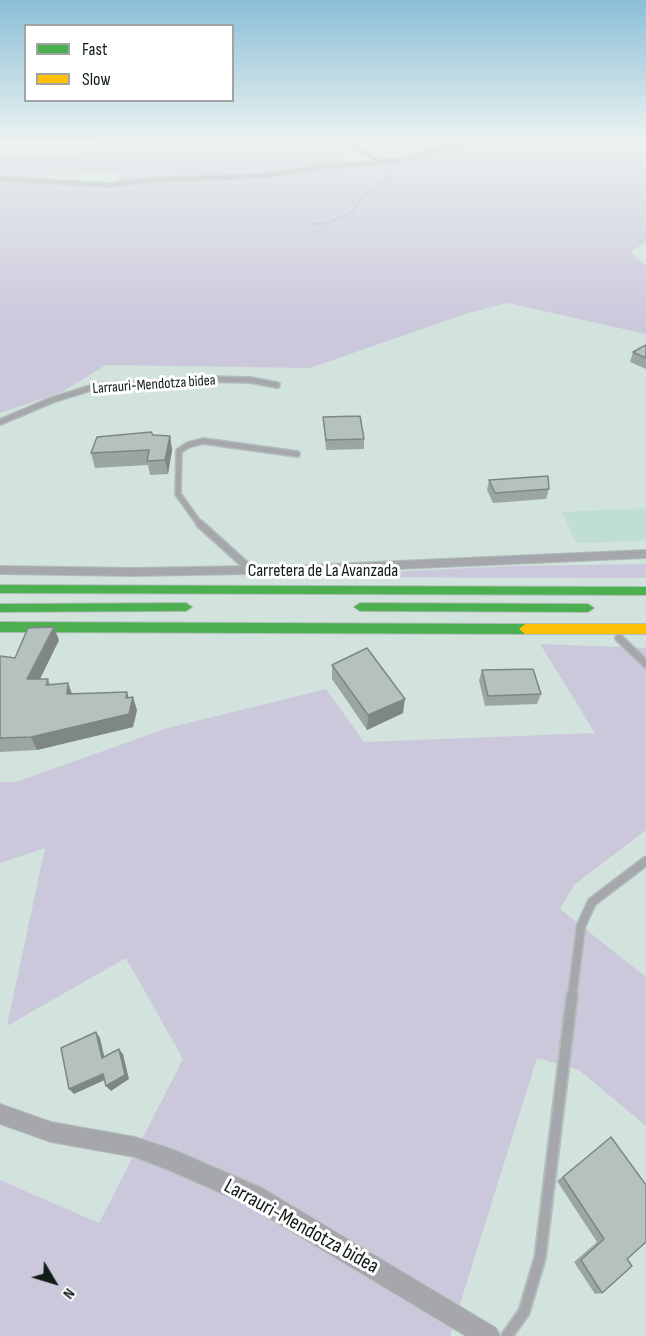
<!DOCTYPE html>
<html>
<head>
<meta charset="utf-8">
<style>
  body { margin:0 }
  #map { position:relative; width:646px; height:1336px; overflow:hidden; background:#d2e3dd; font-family:"Sofia Sans Condensed",sans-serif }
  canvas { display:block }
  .legend { position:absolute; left:24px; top:24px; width:210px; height:78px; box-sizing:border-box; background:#fff; border:2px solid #a0a4a3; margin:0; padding:8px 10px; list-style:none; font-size:18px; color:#111c18 }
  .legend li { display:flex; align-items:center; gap:12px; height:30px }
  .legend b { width:30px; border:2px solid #a0a4a3 }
  .north { position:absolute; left:24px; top:1252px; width:60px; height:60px; -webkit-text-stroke:4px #fff; paint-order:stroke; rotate:128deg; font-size:16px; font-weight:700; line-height:24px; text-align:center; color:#111c18 }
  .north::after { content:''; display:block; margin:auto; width:21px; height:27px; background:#111c18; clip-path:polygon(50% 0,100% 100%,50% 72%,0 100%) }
</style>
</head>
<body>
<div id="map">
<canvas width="646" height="1336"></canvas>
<ul class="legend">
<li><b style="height:8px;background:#4caf50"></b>Fast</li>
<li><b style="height:8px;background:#ffc107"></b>Slow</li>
</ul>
<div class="north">N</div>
</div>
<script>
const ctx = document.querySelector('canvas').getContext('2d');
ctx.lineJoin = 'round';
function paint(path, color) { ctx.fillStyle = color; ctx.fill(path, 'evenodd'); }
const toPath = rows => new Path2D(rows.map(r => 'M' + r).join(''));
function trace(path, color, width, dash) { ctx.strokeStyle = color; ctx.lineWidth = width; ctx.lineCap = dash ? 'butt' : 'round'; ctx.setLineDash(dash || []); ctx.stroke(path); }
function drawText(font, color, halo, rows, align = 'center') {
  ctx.font = font + ' "Sofia Sans Condensed",sans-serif'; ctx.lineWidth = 6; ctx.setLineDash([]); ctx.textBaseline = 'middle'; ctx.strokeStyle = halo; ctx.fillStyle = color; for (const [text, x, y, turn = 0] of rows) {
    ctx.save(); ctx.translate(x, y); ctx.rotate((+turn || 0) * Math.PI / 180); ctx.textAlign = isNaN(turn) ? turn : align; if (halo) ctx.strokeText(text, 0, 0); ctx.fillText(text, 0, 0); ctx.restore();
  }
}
paint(toPath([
  [646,508,646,540,637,541,576,543,562,512]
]), '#c1ded4');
paint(toPath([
  [110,139,229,139,257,143,332,140,343,143,350,149,334,153,345,164,263,175,115,183,122,172,54,170,38,181,0,178,0,158,71,157],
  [341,139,468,139,428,150,407,143,366,145],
  [478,139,646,139,646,242,630,252,646,266,646,334,508,303,468,313,310,368,106,365,62,392,0,413,0,181,116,187,158,181,264,177,312,169,412,160],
  [646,564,646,578,283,577,512,566],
  [540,644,646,648,646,830,574,885,560,909,646,977,646,1126,579,1070,537,1058,450,1336,0,1336,0,1180,99,1223,183,1059,126,958,7,1026,45,848,0,863,0,782,16,782,168,728,326,689,364,742,595,733]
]), '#cbc8dc');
const laneFar4 = toPath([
  [235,139,252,141,316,139],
  [332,139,346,142,380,162]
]);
const laneFar3 = toPath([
  [0,422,52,400,97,386,203,379,250,380,277,385],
  [201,526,178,494,179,451,188,445,203,441,297,454]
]);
const laneFar2 = toPath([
  [200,524,251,570],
  [619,638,646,664]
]);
const laneFar1 = toPath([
  [572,997,581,926,592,902,646,861]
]);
const lane = toPath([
  [507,1336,524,1312,540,1258,572,996]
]);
const street = toPath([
  [467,139,476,139,403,162,322,169,259,178,153,182,109,187,0,181,0,177,109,183,153,178,259,174,322,165,403,158,467,139],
  [646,550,646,558,308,573,133,576,0,574,0,566,133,568,308,565,646,550],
  [0,1104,51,1122,135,1137,174,1150,262,1188,496,1328,500,1336,466,1336,246,1204,171,1171,135,1157,51,1142,0,1124,0,1104]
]);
const fast = toPath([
  [0,585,646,587,646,595,0,593,0,585],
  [186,603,192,607,186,611,0,612,0,604,186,603],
  [360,603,588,604,594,608,588,612,360,611,354,607,360,603],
  [0,622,525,624,531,629,525,634,0,632,0,622]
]);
const slow = toPath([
  [525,624,646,624,646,634,525,634,519,629,525,624]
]);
trace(laneFar4, '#b1beb9', 4.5);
trace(laneFar3, '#b1beb9', 8);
trace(laneFar2, '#b1beb9', 10);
trace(laneFar1, '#b1beb9', 11);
trace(lane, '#b1beb9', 14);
trace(street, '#b1beb9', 2);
trace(fast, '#b1beb9', 2);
trace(slow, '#b1beb9', 2);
trace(toPath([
  [312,224,325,224,353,212,361,198,391,177,388,171]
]), '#a2a4a8', 1.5, [1.5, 1.5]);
trace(laneFar4, '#a6a7ad', 3);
trace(laneFar3, '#a6a7ad', 5);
trace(laneFar2, '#a6a7ad', 7);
trace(laneFar1, '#a6a7ad', 8);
trace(lane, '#a6a7ad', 10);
paint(street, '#a6a7ad');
paint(fast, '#4caf50');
paint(slow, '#ffc107');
paint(toPath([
  [646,345,646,369,630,362,633,352],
  [323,417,364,439,364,449,326,450],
  [153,435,170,436,172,450,168,474,150,475,148,465,95,468,91,453],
  [489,480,549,489,546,499,493,503,487,490],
  [59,640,40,679,48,679,50,684,73,694,128,698,137,710,133,727,37,750,0,752,0,656,15,658],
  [332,665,403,713,367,730,332,679],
  [482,670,541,694,537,704,485,706,479,680],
  [611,1137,627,1259,602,1293,595,1294,574,1262,597,1242,557,1181]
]), '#9ba6a3');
paint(toPath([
  [170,436,172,450,168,474,165,460],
  [54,627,59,640,33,693,27,679],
  [68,683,73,696,67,694],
  [127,692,131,706,133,697,137,710,133,727,37,750,31,737,126,698],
  [405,699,403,713,367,730,368,715],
  [96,1032,100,1038,106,1064,102,1058],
  [119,1049,123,1054,129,1079,111,1091,106,1086],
  [103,1074,107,1079,74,1094,69,1089]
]), '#7e8784');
const building = toPath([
  [646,345,646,358,633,352,646,345],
  [360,416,364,439,326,440,323,417,360,416],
  [151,432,153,435,170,436,165,460,147,461,149,450,91,453,97,437,151,432],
  [548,476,549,489,495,493,489,480,548,476],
  [54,627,27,679,48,679,46,685,68,683,67,694,127,692,126,698,133,697,129,714,31,737,0,738,0,656,15,658,28,628,54,627],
  [367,648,405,699,368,715,332,665,367,648],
  [533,669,541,694,488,696,482,670,533,669],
  [96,1032,102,1058,119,1049,125,1075,106,1086,103,1074,69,1089,61,1048,96,1032],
  [611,1137,646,1185,646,1242,627,1259,632,1266,602,1293,581,1260,604,1239,563,1177,611,1137]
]);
paint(building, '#b4c1bd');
trace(building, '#7e8784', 1.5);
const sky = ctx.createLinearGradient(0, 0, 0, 326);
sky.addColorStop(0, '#8bbfd8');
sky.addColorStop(0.43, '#ebf2f0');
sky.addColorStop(1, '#ebf2f000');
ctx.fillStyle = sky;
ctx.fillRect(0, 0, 646, 326);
drawText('15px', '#111c18', '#fff', [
  ["Larrauri-Mendotza bidea",154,385,-4]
]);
drawText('18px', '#111c18', '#fff', [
  ["Carretera de La Avanzada",323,571]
]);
drawText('21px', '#111c18', '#fff', [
  ["Larrauri-Mendotza bidea",301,1227,29]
]);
</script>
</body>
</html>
